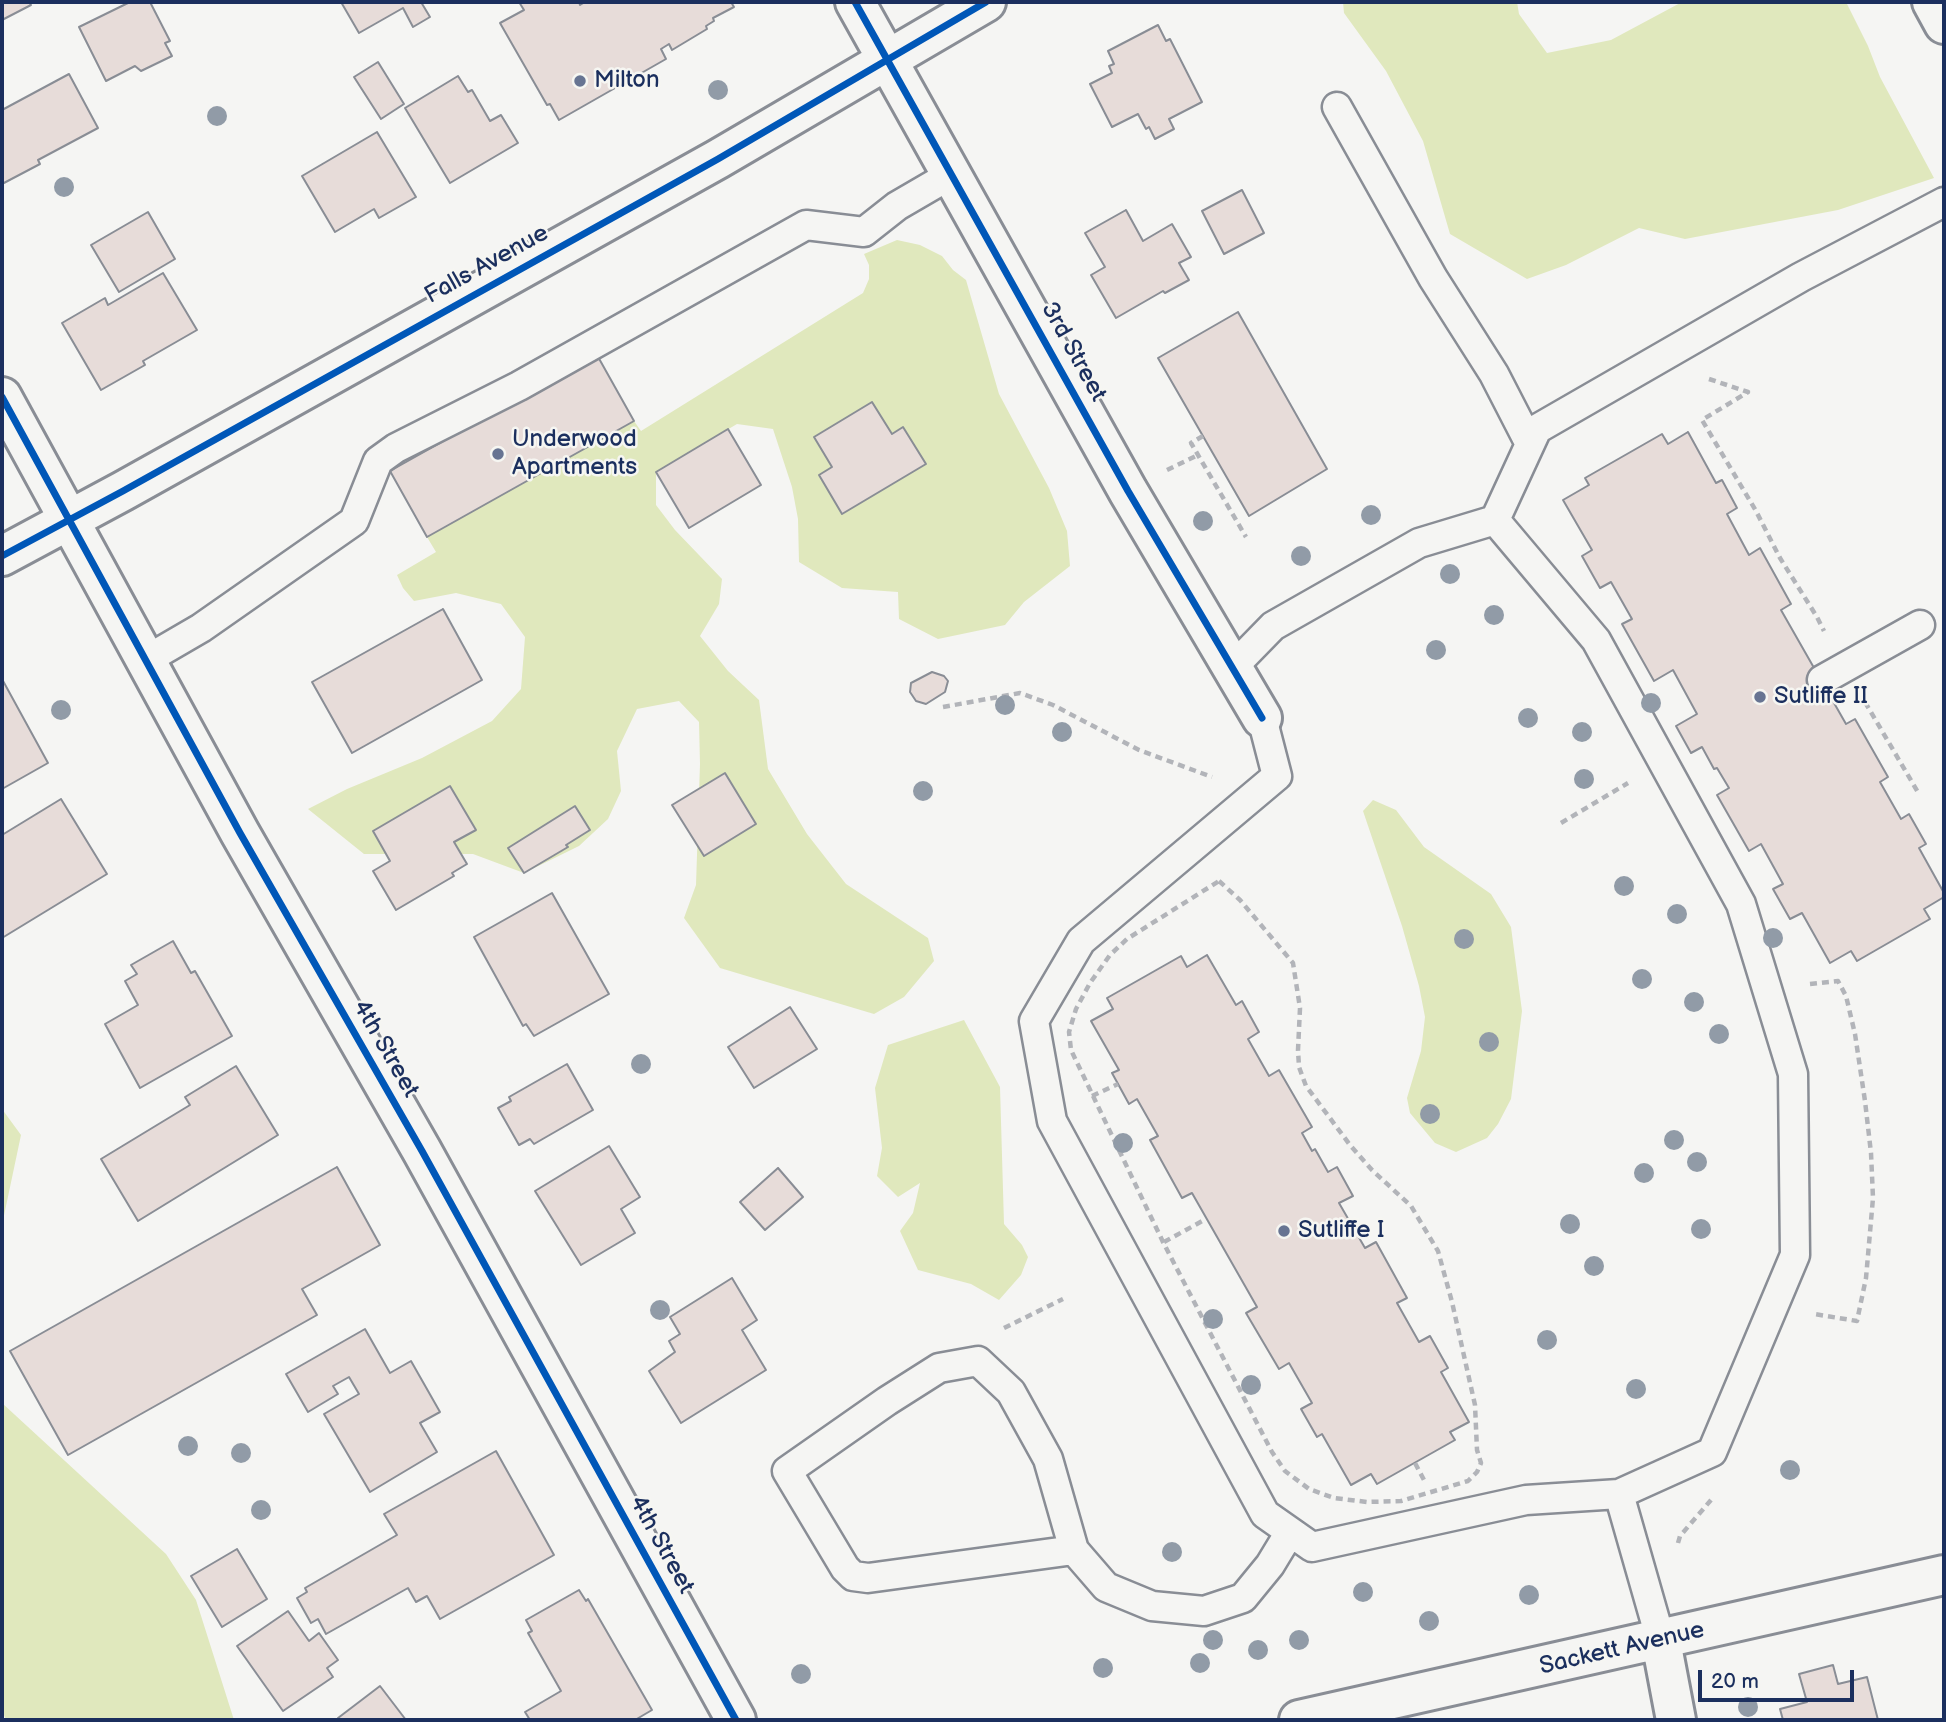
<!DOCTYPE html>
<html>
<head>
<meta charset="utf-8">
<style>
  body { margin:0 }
  #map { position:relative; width:1946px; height:1722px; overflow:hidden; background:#f5f5f3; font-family:"Balsamiq Sans",sans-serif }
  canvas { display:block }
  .frame { position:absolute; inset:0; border:4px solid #1b2f5e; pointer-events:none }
  .scale { position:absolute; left:1698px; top:1670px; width:156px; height:32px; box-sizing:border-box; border:4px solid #1b2f5e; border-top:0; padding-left:9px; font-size:21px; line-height:24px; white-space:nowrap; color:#1b2f5e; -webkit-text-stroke:5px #f6f6f2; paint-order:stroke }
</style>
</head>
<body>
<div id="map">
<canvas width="1946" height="1722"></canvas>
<div class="frame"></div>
<div class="scale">20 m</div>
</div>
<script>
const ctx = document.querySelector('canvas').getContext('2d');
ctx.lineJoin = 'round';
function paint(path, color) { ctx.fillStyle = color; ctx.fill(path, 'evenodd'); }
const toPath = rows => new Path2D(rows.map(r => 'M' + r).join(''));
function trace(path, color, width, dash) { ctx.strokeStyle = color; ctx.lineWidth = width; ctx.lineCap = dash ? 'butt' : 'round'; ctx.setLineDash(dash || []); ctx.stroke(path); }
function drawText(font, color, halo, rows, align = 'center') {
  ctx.font = font + ' "Balsamiq Sans",sans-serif'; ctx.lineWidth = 5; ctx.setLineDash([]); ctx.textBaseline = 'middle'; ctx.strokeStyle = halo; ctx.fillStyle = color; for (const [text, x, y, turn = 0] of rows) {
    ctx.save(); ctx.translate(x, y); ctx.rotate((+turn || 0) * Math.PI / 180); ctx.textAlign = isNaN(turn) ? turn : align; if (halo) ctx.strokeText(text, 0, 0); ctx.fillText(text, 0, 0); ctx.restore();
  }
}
paint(toPath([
  [1343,2,1517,2,1519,14,1547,53,1611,40,1682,2,1846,2,1868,46,1880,77,1934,178,1838,210,1685,239,1639,228,1566,265,1527,279,1450,234,1423,141,1386,71,1344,13],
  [897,240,920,245,942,256,953,270,966,280,999,394,1049,488,1067,531,1070,566,1024,602,1005,625,938,639,899,619,898,592,842,588,799,562,798,519,792,487,773,429,737,424,656,472,656,505,675,530,722,579,719,604,700,636,728,671,759,700,768,769,807,834,846,884,928,938,934,961,904,997,874,1014,720,968,684,918,696,885,700,764,699,722,679,701,637,709,617,751,621,791,608,819,579,846,524,873,473,854,364,854,308,809,347,789,422,758,492,721,521,689,525,637,501,604,456,593,414,601,403,588,397,575,436,552,427,537,634,421,641,431,863,293,869,279,869,265,864,254],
  [1373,800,1396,810,1424,847,1491,894,1511,927,1522,1011,1511,1099,1498,1124,1487,1138,1456,1152,1435,1143,1410,1113,1407,1098,1421,1051,1425,1017,1419,986,1402,926,1363,811],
  [964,1020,1000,1087,1004,1224,1022,1245,1028,1257,1021,1275,999,1300,971,1284,918,1270,900,1231,913,1213,920,1183,898,1197,877,1176,882,1148,875,1088,888,1045],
  [2,1109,21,1135,2,1225],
  [2,1403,166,1554,196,1600,234,1720,6,1720,2,1710]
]), '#e0e8bd');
const building = toPath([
  [2,2,29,2,31,5,2,20,2,2],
  [130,2,150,2,170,41,165,43,172,56,141,71,135,66,106,81,79,27,130,2],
  [341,2,421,2,430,17,413,27,403,8,359,33,341,2],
  [519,2,579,2,580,5,585,2,731,2,734,7,713,18,714,21,706,26,707,29,672,50,669,44,661,49,666,59,559,120,550,104,547,105,500,23,524,10,519,2],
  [1158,25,1166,41,1170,39,1202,102,1169,119,1174,129,1155,139,1149,127,1146,129,1138,114,1112,127,1090,84,1112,73,1109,66,1114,64,1108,51,1158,25],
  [378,62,404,104,381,119,354,77,378,62],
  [69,74,98,128,38,160,40,164,2,184,2,110,69,74],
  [458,76,468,92,472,90,490,121,501,115,518,143,450,183,405,108,458,76],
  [377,132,416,197,379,218,374,209,335,232,302,176,377,132],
  [1242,190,1264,233,1224,254,1202,211,1242,190],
  [1126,210,1143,241,1172,224,1191,257,1179,263,1189,280,1165,293,1163,291,1116,318,1091,275,1105,267,1085,233,1126,210],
  [148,212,175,259,119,292,91,245,148,212],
  [163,273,197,330,143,361,145,365,101,390,62,323,105,298,108,305,163,273],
  [1238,312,1327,469,1249,516,1158,358,1238,312],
  [597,355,634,421,427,537,390,471,597,355],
  [872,402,892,434,903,427,926,464,842,514,819,475,832,467,814,437,872,402],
  [728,429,761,485,689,528,656,472,728,429],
  [1688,432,1716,483,1722,480,1737,508,1727,514,1749,555,1760,548,1791,604,1781,610,1846,724,1855,719,1888,777,1880,782,1901,819,1909,814,1926,844,1919,848,1944,893,1944,897,1924,909,1930,919,1857,961,1851,951,1830,963,1802,913,1790,919,1773,889,1783,884,1761,844,1749,851,1717,795,1729,788,1717,768,1714,769,1702,747,1691,753,1676,726,1697,714,1673,670,1654,681,1622,624,1632,619,1611,582,1600,588,1582,556,1592,550,1563,500,1589,485,1585,478,1662,434,1668,444,1688,432],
  [443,609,482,680,352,753,312,682,443,609],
  [932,672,944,676,948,681,945,692,926,704,916,701,910,692,911,683,932,672],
  [2,679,48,763,2,789,2,679],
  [725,773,756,824,704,856,672,805,725,773],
  [450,786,476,830,454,842,467,864,452,873,454,876,396,910,373,871,390,861,373,831,450,786],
  [61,799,107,874,2,938,2,835,61,799],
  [575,806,590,830,566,845,568,847,524,873,508,848,575,806],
  [552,893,609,994,534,1036,526,1024,523,1026,474,937,552,893],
  [173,941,191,973,195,971,232,1036,140,1088,105,1024,138,1005,125,981,137,974,131,965,173,941],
  [1207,955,1236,1005,1242,1001,1259,1032,1248,1039,1269,1076,1279,1070,1312,1127,1302,1133,1312,1151,1315,1149,1328,1172,1337,1167,1353,1196,1339,1203,1365,1248,1376,1242,1407,1298,1397,1303,1419,1342,1430,1336,1448,1368,1441,1372,1469,1422,1450,1432,1455,1440,1377,1484,1371,1474,1351,1485,1322,1434,1317,1437,1301,1409,1312,1403,1289,1363,1279,1369,1246,1313,1257,1307,1192,1193,1182,1198,1150,1140,1158,1136,1137,1099,1129,1104,1112,1073,1119,1070,1091,1021,1113,1009,1107,998,1181,956,1187,967,1207,955],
  [790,1007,817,1049,754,1088,728,1047,790,1007],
  [567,1064,593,1110,534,1144,530,1139,519,1145,498,1108,511,1101,509,1097,567,1064],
  [236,1066,278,1135,138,1221,101,1159,190,1105,185,1097,236,1066],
  [609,1146,640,1197,621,1209,635,1233,581,1265,535,1191,609,1146],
  [337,1167,380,1245,302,1289,317,1315,68,1455,10,1351,337,1167],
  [778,1168,803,1197,765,1230,740,1202,778,1168],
  [732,1278,757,1320,742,1330,766,1370,681,1423,649,1371,675,1352,669,1341,680,1334,670,1317,732,1278],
  [365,1329,390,1373,411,1361,440,1412,420,1423,437,1452,370,1492,324,1414,359,1394,349,1377,333,1386,338,1394,308,1412,286,1374,365,1329],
  [496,1451,554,1555,440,1619,427,1596,416,1602,408,1588,326,1634,318,1619,311,1623,297,1598,307,1592,305,1588,397,1535,384,1514,496,1451],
  [237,1549,267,1599,222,1627,191,1576,237,1549],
  [579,1590,586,1601,588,1599,652,1710,635,1720,530,1720,525,1712,561,1691,528,1633,532,1631,526,1620,579,1590],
  [288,1611,309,1641,319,1633,338,1660,327,1668,333,1677,283,1711,237,1646,288,1611],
  [1833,1665,1838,1684,1867,1677,1878,1720,1783,1720,1780,1709,1807,1702,1799,1674,1833,1665],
  [380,1686,406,1720,339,1720,338,1718,380,1686]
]);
paint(building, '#e7dcd9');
trace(building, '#898d95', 2);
const lane = toPath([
  [1337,107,1433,278,1494,374,1530,444],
  [1495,520,1537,429,1801,277,1944,202],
  [146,660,201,628,354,521,378,461,396,448,519,386,806,225,864,232,897,206,952,174],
  [1232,668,1273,626,1419,543,1495,520,1596,640,1741,904,1793,1074,1795,1255,1712,1452,1619,1494,1526,1500,1312,1547,1265,1514,1052,1121,1034,1021,1081,941,1277,776,1262,718],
  [1822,680,1920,625],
  [1619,1494,1661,1641],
  [1074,1550,1048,1459,1011,1392,978,1361,939,1368,887,1401,787,1471,845,1568,853,1576,868,1578,1074,1550,1106,1587,1152,1606,1204,1611,1243,1598,1270,1565,1290,1532]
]);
const street = toPath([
  [855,2,1128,491,1262,718],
  [2,556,123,491,718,159,986,2],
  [1661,1641,1676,1720],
  [1299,1720,1944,1575]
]);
const secondary = toPath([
  [1932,2,1944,24],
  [2,397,240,833,422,1151,736,1720]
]);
trace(lane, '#898d95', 33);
trace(street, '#898d95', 44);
trace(secondary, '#898d95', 44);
trace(toPath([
  [1709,379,1748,392,1702,420,1756,511,1780,558,1817,617,1824,631],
  [1203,436,1191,443,1246,537],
  [1167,470,1198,455],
  [1865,702,1919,794],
  [943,707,1020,693,1053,705,1139,750,1212,777],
  [1561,823,1628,783],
  [1219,881,1240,900,1293,963,1300,1008,1298,1050,1299,1067,1306,1086,1350,1145,1372,1170,1411,1206,1438,1251,1452,1302,1475,1405,1477,1450,1481,1463,1477,1472,1468,1481,1401,1501,1367,1502,1334,1498,1309,1489,1285,1471,1272,1452,1163,1242,1071,1050,1069,1032,1076,1009,1090,983,1110,955,1127,939,1219,881],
  [1810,984,1838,981,1846,996,1855,1034,1865,1101,1871,1153,1873,1198,1866,1278,1857,1321,1814,1314],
  [1092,1096,1118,1084],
  [1164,1242,1206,1219],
  [1004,1328,1063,1299],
  [1415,1463,1424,1480],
  [1678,1543,1680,1536,1711,1500]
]), '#b2b4b9', 4.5, [7, 5]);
trace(lane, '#f5f5f3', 28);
trace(street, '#f5f5f3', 38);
trace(secondary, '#f5f5f3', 38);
trace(toPath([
  [855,2,1128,491,1262,718],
  [2,397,240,833,422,1151,736,1720],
  [2,556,123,491,718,159,986,2]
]), '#0057b8', 7);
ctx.fillStyle = '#919ba7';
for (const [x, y] of [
  [718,90],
  [217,116],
  [64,187],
  [1371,515],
  [1203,521],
  [1301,556],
  [1450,574],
  [1494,615],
  [1436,650],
  [1651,703],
  [1005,705],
  [61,710],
  [1528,718],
  [1062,732],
  [1582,732],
  [1584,779],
  [923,791],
  [1624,886],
  [1677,914],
  [1773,938],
  [1464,939],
  [1642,979],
  [1694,1002],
  [1719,1034],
  [1489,1042],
  [641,1064],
  [1430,1114],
  [1674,1140],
  [1123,1143],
  [1697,1162],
  [1644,1173],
  [1570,1224],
  [1701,1229],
  [1594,1266],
  [660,1310],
  [1213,1319],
  [1547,1340],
  [1251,1385],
  [1636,1389],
  [188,1446],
  [241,1453],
  [1790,1470],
  [261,1510],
  [1172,1552],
  [1363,1592],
  [1529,1595],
  [1429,1621],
  [1213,1640],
  [1299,1640],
  [1258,1650],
  [1200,1663],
  [1103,1668],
  [801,1674],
  [1748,1707]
]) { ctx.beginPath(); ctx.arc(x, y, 10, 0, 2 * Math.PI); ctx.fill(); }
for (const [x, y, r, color] of [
  [580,81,7,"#677492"],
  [498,454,7,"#677492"],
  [1760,697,7,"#677492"],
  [1284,1231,7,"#677492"]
]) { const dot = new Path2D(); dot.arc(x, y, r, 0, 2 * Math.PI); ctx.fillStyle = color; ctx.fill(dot); trace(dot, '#f6f6f2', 2.5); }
drawText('24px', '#1b2f5e', '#f6f6f2', [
  ["Milton",594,81],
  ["Underwood",512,440],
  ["Apartments",512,468],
  ["Sutliffe II",1774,697],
  ["Sutliffe I",1298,1231]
], 'left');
drawText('24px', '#1b2f5e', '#f6f6f2', [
  ["Falls Avenue",487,265,-29],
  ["3rd Street",1073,352,61],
  ["4th Street",385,1049,60],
  ["4th Street",661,1545,61],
  ["Sackett Avenue",1622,1649,-13]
]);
</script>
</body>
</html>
